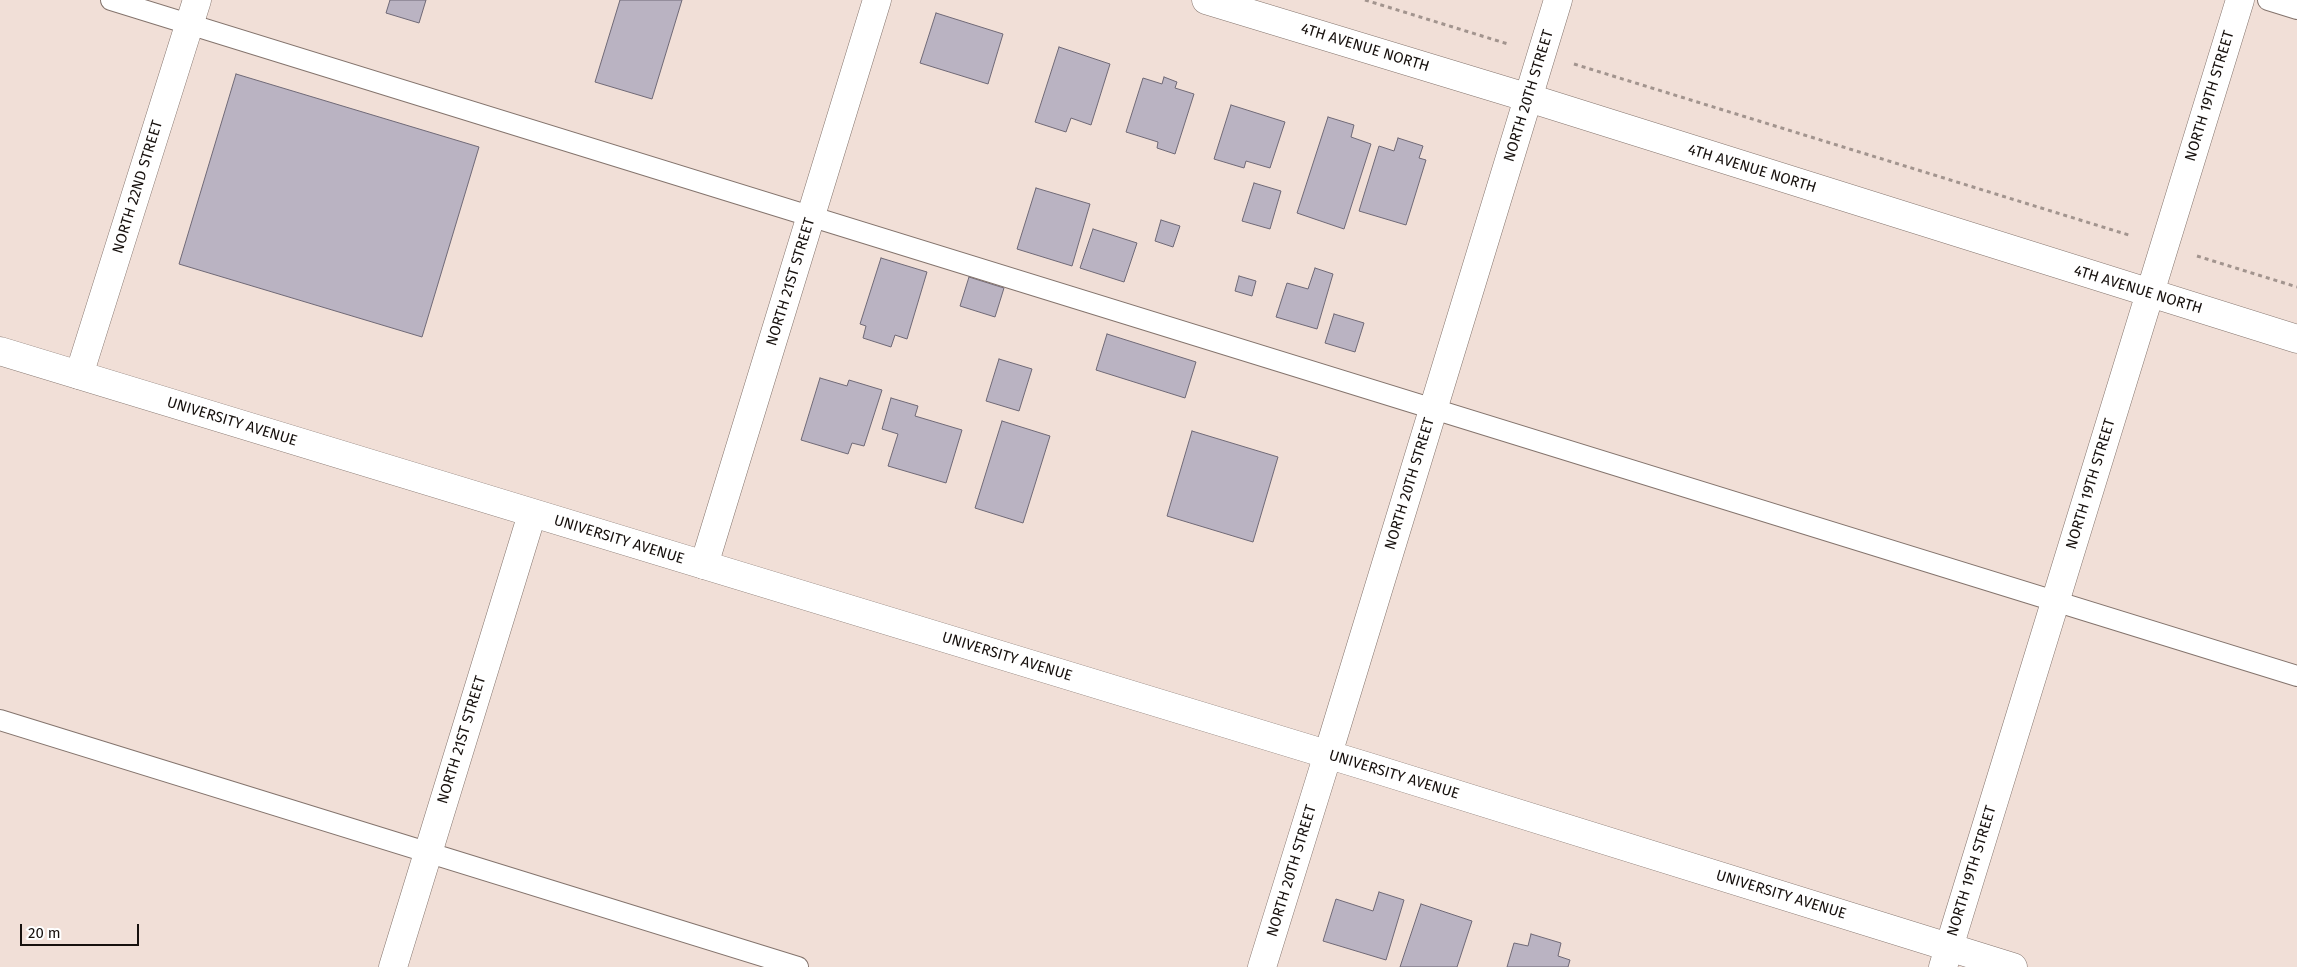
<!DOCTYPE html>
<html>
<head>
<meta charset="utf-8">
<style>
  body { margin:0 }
  #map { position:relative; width:2297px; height:967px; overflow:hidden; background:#f1dfd7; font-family:"Fira Sans",sans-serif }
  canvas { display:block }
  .scale { position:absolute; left:20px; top:924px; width:119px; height:22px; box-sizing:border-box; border:2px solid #17110e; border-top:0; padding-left:6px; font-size:15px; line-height:18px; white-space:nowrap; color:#17110e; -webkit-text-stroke:4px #fff; paint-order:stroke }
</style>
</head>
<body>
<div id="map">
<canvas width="2297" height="967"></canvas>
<div class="scale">20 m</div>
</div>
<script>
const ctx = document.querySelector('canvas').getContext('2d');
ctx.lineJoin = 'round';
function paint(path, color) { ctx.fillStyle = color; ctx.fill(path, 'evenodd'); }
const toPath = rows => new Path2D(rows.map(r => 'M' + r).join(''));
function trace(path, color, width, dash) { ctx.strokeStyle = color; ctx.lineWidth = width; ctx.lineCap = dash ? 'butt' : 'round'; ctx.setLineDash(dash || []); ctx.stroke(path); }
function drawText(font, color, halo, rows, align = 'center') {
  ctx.font = font + ' "Fira Sans",sans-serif'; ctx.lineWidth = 5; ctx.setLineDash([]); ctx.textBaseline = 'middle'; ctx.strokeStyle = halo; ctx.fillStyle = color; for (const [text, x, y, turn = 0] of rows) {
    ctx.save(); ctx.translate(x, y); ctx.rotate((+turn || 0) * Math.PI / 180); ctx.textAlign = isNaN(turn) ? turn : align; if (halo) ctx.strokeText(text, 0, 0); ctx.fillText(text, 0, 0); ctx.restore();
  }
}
const building = toPath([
  [390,0,426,0,419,23,386,13,390,0],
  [620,0,682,0,652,99,595,82,620,0],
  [936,13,1003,34,988,84,920,63,936,13],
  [1059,47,1110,64,1091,125,1071,118,1066,132,1035,122,1059,47],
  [236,74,479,147,422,337,179,264,236,74],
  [1164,77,1177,82,1175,88,1194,94,1175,154,1157,148,1158,142,1126,132,1143,78,1162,84,1164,77],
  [1231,105,1285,122,1270,168,1246,161,1244,168,1214,159,1231,105],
  [1328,117,1354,125,1351,137,1371,144,1344,229,1297,213,1328,117],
  [1398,138,1423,146,1419,158,1426,160,1406,225,1359,211,1379,146,1394,151,1398,138],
  [1254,183,1281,191,1270,229,1242,221,1254,183],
  [1036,188,1090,204,1072,266,1017,249,1036,188],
  [1161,220,1180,226,1173,247,1155,241,1161,220],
  [1093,229,1137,243,1124,282,1080,268,1093,229],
  [881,258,927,272,907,339,895,335,891,347,863,338,866,326,860,324,881,258],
  [1315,268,1333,274,1317,329,1276,317,1287,283,1308,289,1315,268],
  [1239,276,1256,281,1252,296,1235,291,1239,276],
  [969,277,1004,288,995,317,960,306,969,277],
  [1334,314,1364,323,1355,352,1325,343,1334,314],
  [1107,334,1196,362,1185,398,1096,370,1107,334],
  [999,359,1032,369,1019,411,986,401,999,359],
  [820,378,847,386,849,380,882,390,864,446,852,443,848,454,801,440,820,378],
  [891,398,918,406,915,416,962,430,946,483,888,466,898,434,882,429,891,398],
  [1002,421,1050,436,1023,523,975,508,1002,421],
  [1192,431,1278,457,1253,542,1167,516,1192,431],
  [1379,892,1404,900,1386,960,1323,941,1336,899,1373,911,1379,892],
  [1421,904,1472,921,1457,967,1400,967,1421,904],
  [1531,934,1561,943,1558,956,1570,960,1568,967,1507,967,1514,943,1528,946,1531,934]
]);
paint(building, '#bab3c2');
trace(building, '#6f6976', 1);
const lane = toPath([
  [111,0,2297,676],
  [2268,0,2297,9],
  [0,720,798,967]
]);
const street = toPath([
  [1206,0,1529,98,2297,339],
  [79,375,197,0],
  [704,565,877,0],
  [393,967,532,514],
  [1262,967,1328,754],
  [1943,967,2240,0]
]);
const secondary = toPath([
  [0,351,1369,767,2013,967],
  [1328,754,1558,0]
]);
trace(lane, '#84746d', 22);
trace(street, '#84746d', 29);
trace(secondary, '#84746d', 29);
trace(toPath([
  [1365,0,1508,44],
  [1574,64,2132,236],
  [2197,256,2297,287]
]), '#a2948e', 3, [4, 4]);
trace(lane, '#fff', 20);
trace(street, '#fff', 28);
trace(secondary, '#fff', 28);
drawText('15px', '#17110e', '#fff', [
  ["4TH AVENUE NORTH",1365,48,17],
  ["NORTH 20TH STREET",1529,96,-73],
  ["NORTH 19TH STREET",2210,96,-73],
  ["4TH AVENUE NORTH",1752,169,17],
  ["NORTH 22ND STREET",138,187,-73],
  ["NORTH 21ST STREET",791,282,-73],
  ["4TH AVENUE NORTH",2138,290,17],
  ["UNIVERSITY AVENUE",232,422,17],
  ["NORTH 20TH STREET",1410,484,-73],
  ["NORTH 19TH STREET",2091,484,-73],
  ["UNIVERSITY AVENUE",619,540,17],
  ["UNIVERSITY AVENUE",1007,657,17],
  ["NORTH 21ST STREET",462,740,-73],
  ["UNIVERSITY AVENUE",1394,775,17],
  ["NORTH 20TH STREET",1292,871,-73],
  ["NORTH 19TH STREET",1972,871,-73],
  ["UNIVERSITY AVENUE",1781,895,17]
]);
</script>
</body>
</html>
